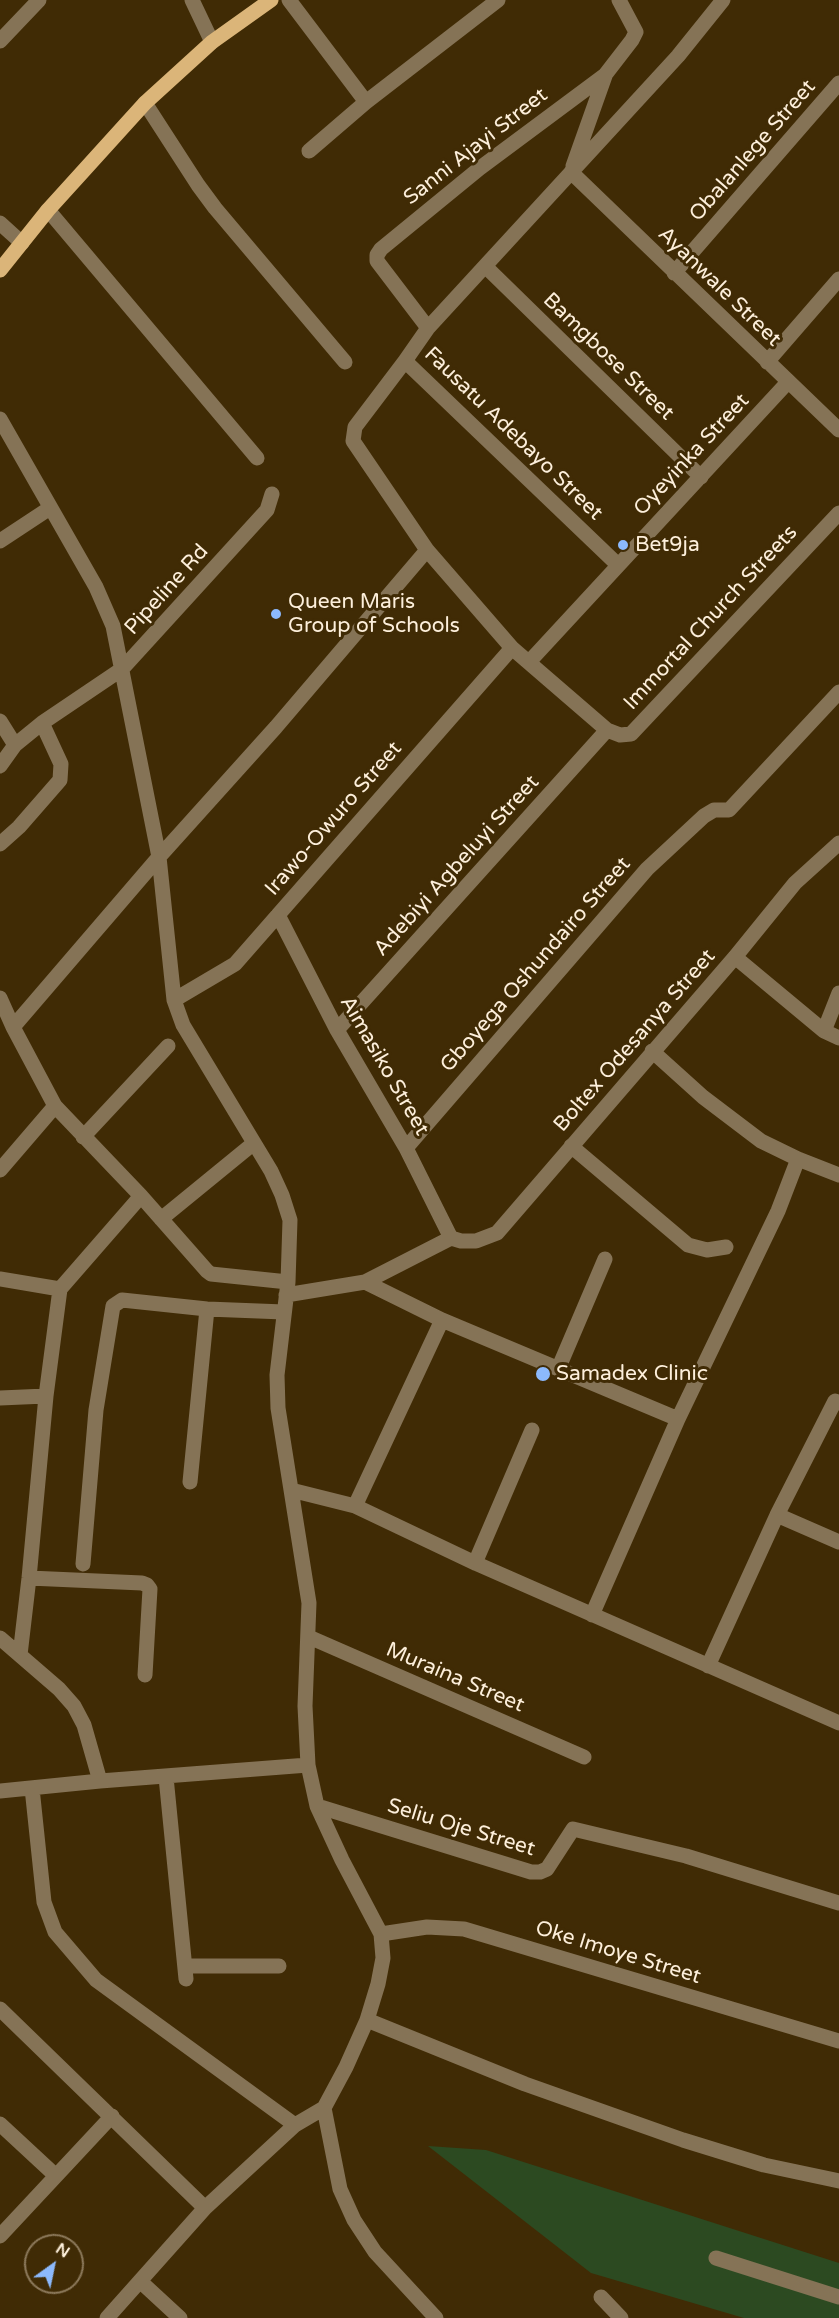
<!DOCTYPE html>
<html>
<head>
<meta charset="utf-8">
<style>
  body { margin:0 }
  #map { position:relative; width:839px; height:2318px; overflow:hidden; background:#402b05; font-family:"Varela Round",sans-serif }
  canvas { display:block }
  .north { position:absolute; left:24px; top:2234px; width:60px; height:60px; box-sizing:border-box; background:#402b05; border:2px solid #8c795b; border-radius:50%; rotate:33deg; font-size:16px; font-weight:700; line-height:24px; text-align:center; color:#fdefdb }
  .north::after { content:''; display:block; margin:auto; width:21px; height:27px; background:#8cb9fc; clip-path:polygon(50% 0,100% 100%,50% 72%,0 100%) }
</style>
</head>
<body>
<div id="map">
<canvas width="839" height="2318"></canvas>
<div class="north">N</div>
</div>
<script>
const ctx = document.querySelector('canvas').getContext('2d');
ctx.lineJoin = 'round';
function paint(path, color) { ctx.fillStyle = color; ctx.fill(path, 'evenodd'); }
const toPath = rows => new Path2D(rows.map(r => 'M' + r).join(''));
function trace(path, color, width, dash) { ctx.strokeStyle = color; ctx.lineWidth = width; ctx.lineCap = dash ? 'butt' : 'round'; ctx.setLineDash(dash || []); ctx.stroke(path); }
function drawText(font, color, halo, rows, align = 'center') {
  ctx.font = font + ' "Varela Round",sans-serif'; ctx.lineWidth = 6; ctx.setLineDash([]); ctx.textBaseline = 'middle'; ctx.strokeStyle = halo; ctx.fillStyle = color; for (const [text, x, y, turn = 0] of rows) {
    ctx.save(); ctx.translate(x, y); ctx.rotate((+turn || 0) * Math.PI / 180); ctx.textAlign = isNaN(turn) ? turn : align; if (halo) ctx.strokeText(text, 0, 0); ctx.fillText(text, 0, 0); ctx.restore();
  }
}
paint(toPath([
  [428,2146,486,2150,839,2263,839,2318,744,2318,591,2273]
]), '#2c4a21');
trace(toPath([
  [192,0,212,42],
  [289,0,366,102],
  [0,41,39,0],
  [145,103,198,185,215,208,345,362],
  [309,151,366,102,498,0],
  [573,166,605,76],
  [571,172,839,430],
  [48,210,257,458],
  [0,223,22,243],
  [485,266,701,477],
  [674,273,839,83],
  [428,328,377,261,377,255,381,249,480,168,605,75,632,40,636,32,619,0],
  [405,361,355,427,353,441,427,550,512,648,607,730,620,735,631,734,839,513],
  [767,362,839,279],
  [0,419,96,587,113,626,159,857,174,1000,183,1025,271,1171,282,1195,290,1220,288,1282,277,1375,278,1408,309,1603,305,1706,308,1765,317,1806,342,1860,381,1934,383,1958,378,1984,367,2020,346,2067,324,2108,340,2189,354,2220,375,2252,436,2318],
  [0,541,50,508],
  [618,565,405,361,428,328,678,56,723,0],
  [529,662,788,382],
  [0,721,15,745],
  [0,766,15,745,42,723],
  [0,844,19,827,60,780,61,764,42,723,122,669,267,510,272,494],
  [278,915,337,1030,406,1148,451,1238],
  [735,957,824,1031,839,1038],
  [0,998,13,1027,55,1106,141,1196,207,1271,211,1274,288,1282],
  [174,1000,235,964,512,648],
  [13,1027,159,857,276,727,427,550],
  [337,1030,607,730],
  [824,1031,839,993],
  [652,1051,703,1097,761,1141,798,1159],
  [83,1137,168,1046],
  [571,1146,688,1245,707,1250,726,1247],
  [406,1148,647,869,704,816,714,810,729,810,839,692],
  [0,1170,55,1106],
  [161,1219,254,1143],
  [451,1238,461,1241,476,1241,497,1233,735,957,795,883,839,843],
  [0,1279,60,1289,141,1196],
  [365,1282,451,1238],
  [286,1295,365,1282,442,1320,678,1419],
  [559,1367,605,1259],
  [0,1398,46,1396],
  [839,1403,835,1401,777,1515,839,1542],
  [190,1482,207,1309],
  [291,1490,355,1506,475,1563,839,1723],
  [355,1506,442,1320],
  [475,1563,532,1430],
  [83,1564,96,1410,113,1306,122,1300,207,1309,284,1312],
  [29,1578,142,1583,147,1585,150,1589,145,1675],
  [592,1615,678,1419,778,1211,798,1159,839,1175],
  [309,1637,584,1757],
  [0,1638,59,1689,74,1706,84,1725,100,1781],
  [20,1655,29,1578,46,1396,60,1289],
  [708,1666,777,1515],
  [166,1777,186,1979],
  [32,1788,44,1902,55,1932,96,1980,295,2125],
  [0,1791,100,1781,308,1765],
  [317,1806,531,1872,540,1872,547,1869,573,1829,686,1856,839,1903],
  [381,1934,427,1927,464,1929,839,2041],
  [185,1966,279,1966],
  [0,2009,205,2208],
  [367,2020,525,2084,683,2140,764,2165,839,2181],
  [0,2124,55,2175],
  [0,2236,112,2116],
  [716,2258,839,2297],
  [141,2282,180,2318],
  [601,2297,621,2318],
  [107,2318,205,2208,295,2125,324,2108]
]), '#857356', 15);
trace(toPath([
  [0,270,48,210,145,103,212,42,271,0]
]), '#dbb579', 15);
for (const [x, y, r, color] of [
  [623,545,6,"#8cb9fc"],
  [276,614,6,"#8cb9fc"],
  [543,1374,8,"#8cb9fc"]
]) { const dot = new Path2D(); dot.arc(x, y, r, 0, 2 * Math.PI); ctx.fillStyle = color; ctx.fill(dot); trace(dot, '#402b05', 2); }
drawText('21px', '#fdefdb', '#402b05', [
  ["Sanni Ajayi Street",476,147,-38],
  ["Obalanlege Street",753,151,-49],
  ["Ayanwale Street",719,287,44],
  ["Bamgbose Street",608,357,44],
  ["Fausatu Adebayo Street",513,434,44],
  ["Oyeyinka Street",692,455,-47],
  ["Pipeline Rd",167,590,-48],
  ["Immortal Church Streets",711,618,-47],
  ["Irawo-Owuro Street",334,819,-49],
  ["Adebiyi Agbeluyi Street",457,866,-48],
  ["Gboyega Oshundairo Street",536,965,-49],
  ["Boltex Odesanya Street",635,1041,-49],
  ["Aimasiko Street",384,1066,60],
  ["Muraina Street",455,1678,23],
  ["Seliu Oje Street",461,1828,17],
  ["Oke Imoye Street",618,1953,17]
]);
drawText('21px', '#fdefdb', '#402b05', [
  ["Bet9ja",635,545],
  ["Queen Maris",288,602],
  ["Group of Schools",288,626],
  ["Samadex Clinic",556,1374]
], 'left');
</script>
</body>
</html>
